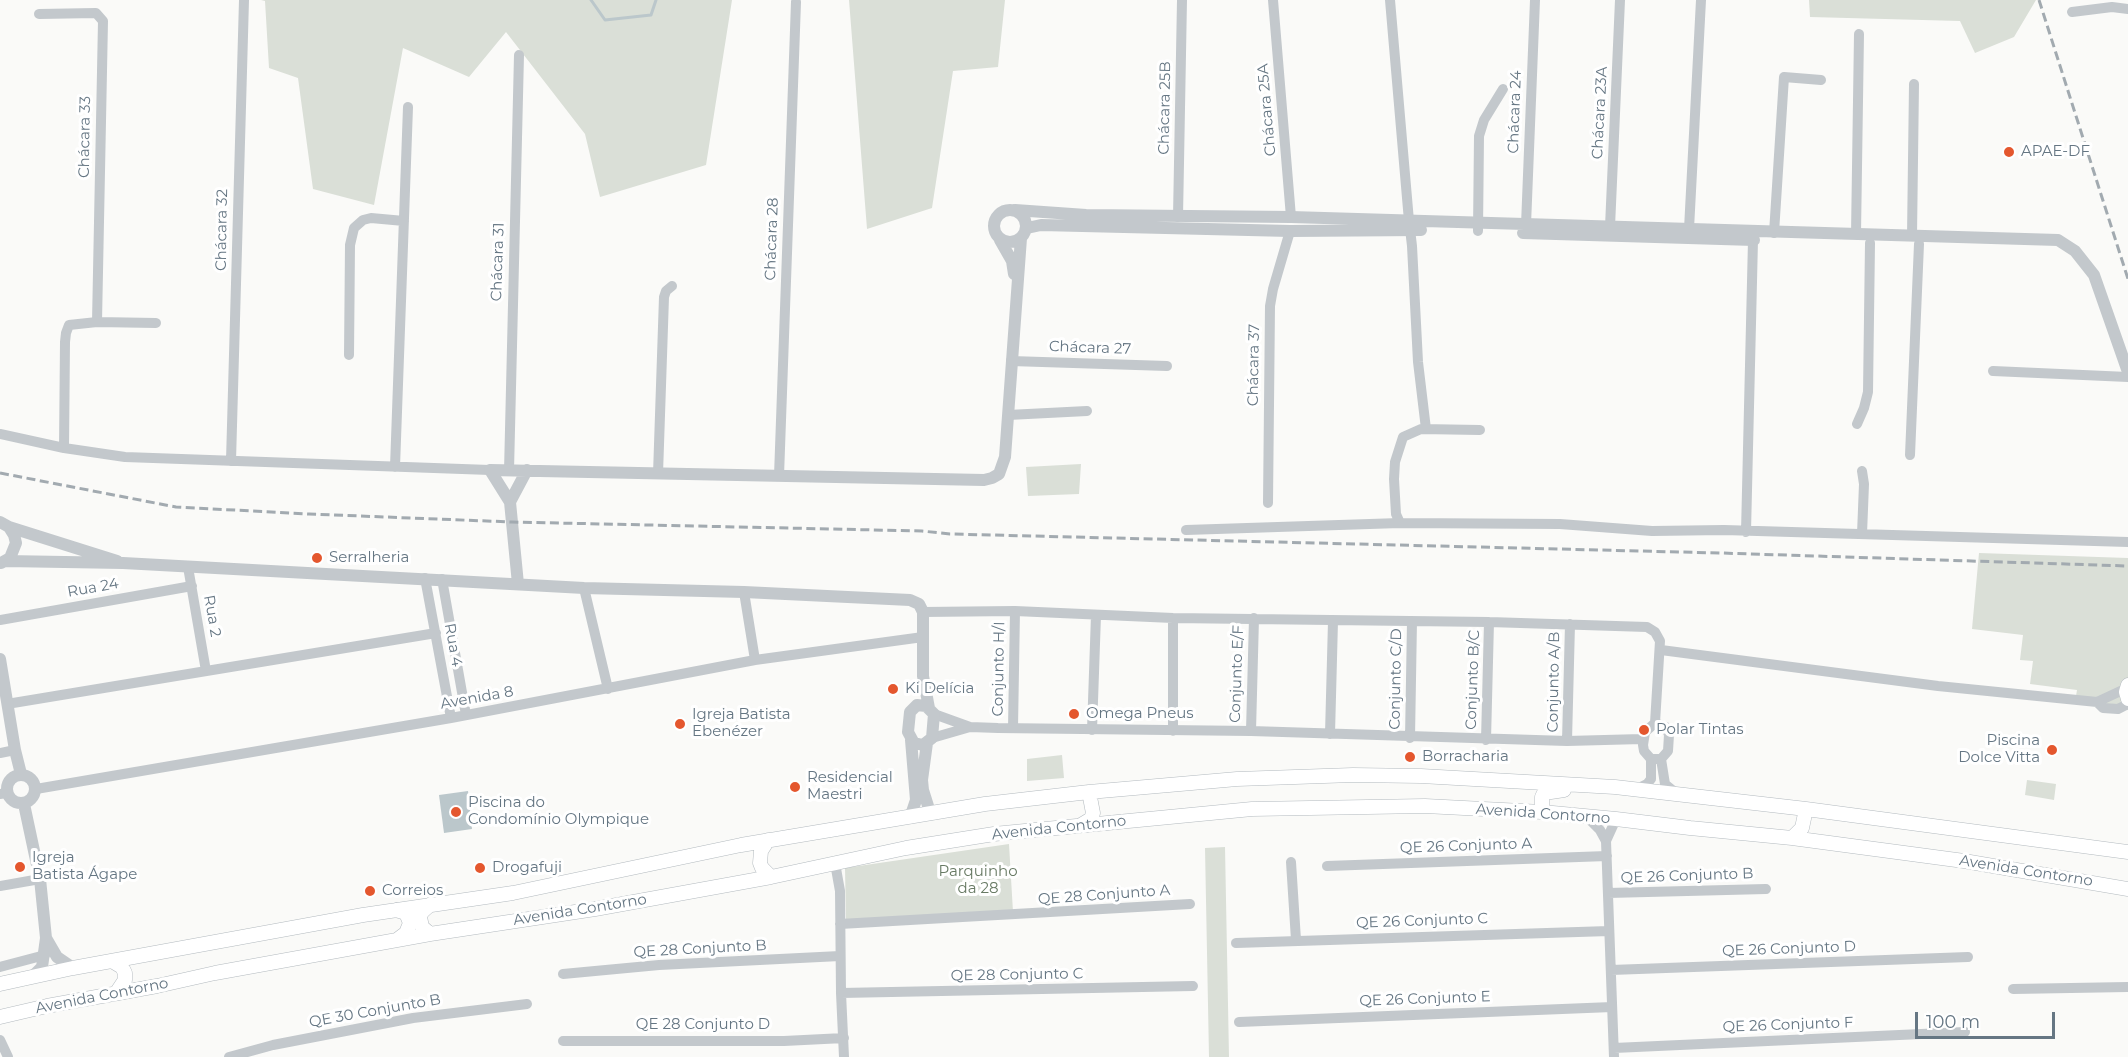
<!DOCTYPE html>
<html>
<head>
<meta charset="utf-8">
<style>
  body { margin:0 }
  #map { position:relative; width:2128px; height:1057px; overflow:hidden; background:#fafaf8; font-family:Montserrat,sans-serif }
  canvas { display:block }
  .scale { position:absolute; left:1915px; top:1012px; width:140px; height:27px; box-sizing:border-box; border:3px solid #657683; border-top:0; padding-left:8px; font-size:18px; line-height:21px; white-space:nowrap; color:#657683; -webkit-text-stroke:4px #fff; paint-order:stroke }
</style>
</head>
<body>
<div id="map">
<canvas width="2128" height="1057"></canvas>
<div class="scale">100 m</div>
</div>
<script>
const ctx = document.querySelector('canvas').getContext('2d');
ctx.lineJoin = 'round';
function paint(path, color) { ctx.fillStyle = color; ctx.fill(path, 'evenodd'); }
const toPath = rows => new Path2D(rows.map(r => 'M' + r).join(''));
function trace(path, color, width, dash) { ctx.strokeStyle = color; ctx.lineWidth = width; ctx.lineCap = dash ? 'butt' : 'round'; ctx.setLineDash(dash || []); ctx.stroke(path); }
function drawText(font, color, halo, rows, align = 'center') {
  ctx.font = font + ' Montserrat,sans-serif'; ctx.lineWidth = 6; ctx.setLineDash([]); ctx.textBaseline = 'middle'; ctx.strokeStyle = halo; ctx.fillStyle = color; for (const [text, x, y, turn = 0] of rows) {
    ctx.save(); ctx.translate(x, y); ctx.rotate((+turn || 0) * Math.PI / 180); ctx.textAlign = isNaN(turn) ? turn : align; if (halo) ctx.strokeText(text, 0, 0); ctx.fillText(text, 0, 0); ctx.restore();
  }
}
paint(toPath([
  [261,0,732,0,706,165,600,197,585,134,506,32,469,77,403,48,374,205,313,189,298,78,269,68,265,1],
  [849,0,1005,0,998,67,953,71,932,208,867,229],
  [1809,0,2036,0,2014,37,1975,53,1960,21,1810,17],
  [1081,464,1079,494,1028,496,1026,467],
  [1979,553,2128,558,2128,710,2075,702,2077,690,2030,684,2033,661,2020,660,2023,635,1972,629],
  [1062,755,1064,778,1027,781,1027,759],
  [2027,780,2056,784,2054,800,2025,795],
  [1009,844,1013,912,846,920,845,868],
  [1225,847,1229,1057,1209,1057,1205,848]
]), '#dadfd7');
paint(toPath([
  [468,791,472,829,444,833,439,795]
]), '#bbc7cb');
trace(toPath([
  [591,0,605,20,651,15,656,0]
]), '#bbc7cb', 3);
const secondary = toPath([
  [2128,685,2126,692,2128,699],
  [1542,812,1542,797,1544,793,1564,790],
  [1081,825,1091,819,1093,813,1089,792],
  [1792,838,1802,828,1806,809],
  [768,840,761,851,760,863,762,868,771,877],
  [396,910,406,913,410,923,406,933,398,939],
  [430,934,422,927,420,917,422,912,431,904],
  [112,961,122,967,125,973,125,980,117,992],
  [0,984,73,968,363,915,513,893,741,845,985,804,1089,792,1237,779,1353,775,1421,776,1615,787,1806,809,2128,852],
  [0,1017,47,1006,157,986,215,973,430,934,595,909,771,877,906,848,994,834,1252,809,1425,806,1542,812,1616,819,1690,828,1792,838,1964,861,2128,889]
]);
trace(secondary, '#b3babf', 15);
trace(toPath([
  [1273,0,1291,217],
  [1390,0,1409,221],
  [2072,12,2112,7,2128,9],
  [39,14,96,13,103,21,97,322],
  [1178,217,1182,0],
  [1526,225,1535,0],
  [1610,227,1620,0],
  [1410,229,1412,246,1418,362,1426,429],
  [1689,229,1701,0],
  [1478,231,1479,136,1484,120,1503,89],
  [1774,233,1784,77,1821,80],
  [1856,234,1859,34],
  [1912,236,1914,84],
  [349,355,350,245,354,228,363,220,371,218,404,221],
  [1011,361,1167,366],
  [1993,371,2128,377],
  [1008,415,1087,411],
  [1857,424,1864,408,1868,392,1870,243],
  [0,434,64,448,125,457,490,470],
  [64,448,65,342,66,333,69,325,97,322,156,323],
  [1910,455,1919,244],
  [231,461,244,0],
  [395,467,408,107],
  [509,471,519,55],
  [658,474,664,297,666,291,672,286],
  [779,476,796,2],
  [1268,503,1270,306,1273,289,1290,231],
  [1400,523,1396,514,1394,479,1395,462,1403,437,1421,429,1480,430],
  [1186,530,1400,523,1560,524,1652,531,1724,530,2128,542],
  [1746,532,1753,240],
  [1862,534,1864,484,1862,471],
  [188,567,206,671],
  [425,578,451,718],
  [442,579,466,715],
  [584,588,608,689],
  [744,592,755,660],
  [923,612,1015,611,1173,618,1489,622,1647,627,1655,632,1660,641,1655,723],
  [0,620,192,586],
  [1661,650,1938,686,2097,702,2103,708,2118,709,2128,704],
  [2097,702,2127,688],
  [7,704,436,633],
  [934,714,970,727,998,728,1251,731,1567,741,1642,739],
  [1013,728,1015,611],
  [1092,730,1096,615],
  [1173,731,1173,618],
  [1251,731,1254,618],
  [1330,734,1333,621],
  [932,738,970,727],
  [1410,738,1412,621],
  [1486,740,1489,622],
  [1567,741,1570,624],
  [0,753,15,750],
  [1661,759,1651,759,1644,751,1643,745,1645,732,1655,723,1666,727,1669,735,1668,751,1661,759,1665,784,1676,793],
  [36,789,451,718,755,660,923,637],
  [1637,789,1647,784,1651,779,1651,759],
  [0,794,6,793],
  [1587,817,1600,830,1606,841],
  [1291,862,1296,940],
  [835,863,840,891,841,993,844,1057],
  [1327,866,1607,856],
  [0,886,40,879],
  [1608,893,1766,889],
  [840,924,1190,904],
  [1236,943,1609,931],
  [0,967,45,955],
  [1611,970,1968,957],
  [563,974,659,965,840,956],
  [2013,989,2128,987],
  [841,993,1193,986],
  [1239,1022,1612,1007],
  [0,1040,8,1057],
  [563,1041,784,1041,844,1038],
  [1614,1048,1965,1032],
  [229,1057,273,1045,413,1018,527,1004],
  [1614,1057,1606,841,1616,819]
]), '#c3c8cc', 10);
trace(toPath([
  '994 226a16 16 0 1 1 32 0a16 16 0 1 1-32 0Z',
  [1015,210,1086,215,1291,217,2058,240,2075,251,2094,275,2128,372],
  [1027,228,1041,225,1290,231,1421,230],
  [1523,233,1754,240],
  [1000,240,1012,261,1014,274],
  [490,470,984,480,992,478,999,474,1005,457,1021,238],
  [490,470,510,502,518,584],
  [510,502,527,470],
  [0,522,9,527,14,535,16,543,10,558,1,563],
  [9,527,117,561],
  [6,561,123,563,584,588,744,592,910,600,919,604,923,612,923,676,929,708],
  [0,659,15,750,21,774],
  [917,705,926,706,934,714,932,738,923,745,914,743,908,732,910,712,917,705],
  [927,743,922,780,923,790,929,809,934,814],
  '7 789a14 14 0 1 1 28 0a14 14 0 1 1-28 0Z',
  [24,804,40,879,46,938,42,967,33,976],
  [910,818,916,800,911,740],
  [46,938,57,957,73,968]
]), '#c3c8cc', 12);
trace(secondary, '#fff', 14);
trace(toPath([
  [2039,0,2128,279],
  [0,473,176,507,309,514,512,522,922,531,950,534,1721,553,2128,566]
]), '#a2aab0', 3, [9, 4.5]);
for (const [x, y, r, color] of [
  [2009,152,6,"#e4572e"],
  [317,558,6,"#e4572e"],
  [893,689,6,"#e4572e"],
  [1074,714,6,"#e4572e"],
  [680,724,6,"#e4572e"],
  [1644,730,6,"#e4572e"],
  [2052,750,6,"#e4572e"],
  [1410,757,6,"#e4572e"],
  [795,787,6,"#e4572e"],
  [456,812,6,"#e4572e"],
  [20,867,6,"#e4572e"],
  [480,868,6,"#e4572e"],
  [370,891,6,"#e4572e"]
]) { const dot = new Path2D(); dot.arc(x, y, r, 0, 2 * Math.PI); ctx.fillStyle = color; ctx.fill(dot); trace(dot, '#fff', 2); }
drawText('15px', '#657683', '#fff', [
  ["Chácara 25B",1165,108,-89],
  ["Chácara 25A",1267,110,-95],
  ["Chácara 24",1515,112,-88],
  ["Chácara 23A",1600,113,-87],
  ["Chácara 33",85,137,-89],
  ["Chácara 32",222,230,-89],
  ["Chácara 28",772,239,-88],
  ["Chácara 31",498,262,-88],
  ["Chácara 27",1090,348,2],
  ["Chácara 37",1254,365,-89],
  ["Rua 24",93,588,-10],
  ["Rua 2",212,616,80],
  ["Rua 4",453,645,80],
  ["Conjunto H/I",999,669,-89],
  ["Conjunto E/F",1237,674,-88],
  ["Conjunto C/D",1396,679,-89],
  ["Conjunto B/C",1473,680,-88],
  ["Conjunto A/B",1554,682,-89],
  ["Avenida 8",477,698,-10],
  ["Avenida Contorno",1543,814,4],
  ["Avenida Contorno",1059,828,-6],
  ["QE 26 Conjunto A",1466,846,-2],
  ["Avenida Contorno",2026,871,9],
  ["QE 26 Conjunto B",1687,876,-2],
  ["QE 28 Conjunto A",1104,895,-4],
  ["Avenida Contorno",580,910,-9],
  ["QE 26 Conjunto C",1422,921,-2],
  ["QE 28 Conjunto B",700,949,-3],
  ["QE 26 Conjunto D",1789,949,-2],
  ["QE 28 Conjunto C",1017,975,-1],
  ["Avenida Contorno",102,996,-11],
  ["QE 26 Conjunto E",1425,999,-2],
  ["QE 30 Conjunto B",375,1011,-10],
  ["QE 28 Conjunto D",703,1025],
  ["QE 26 Conjunto F",1788,1025,-2]
]);
drawText('15px', '#657683', '#fff', [
  ["APAE-DF",2021,152],
  ["Serralheria",329,558],
  ["Ki Delícia",905,689],
  ["Omega Pneus",1086,714],
  ["Igreja Batista",692,715],
  ["Ebenézer",692,732],
  ["Polar Tintas",1656,730],
  ["Piscina",2040,741,"right"],
  ["Dolce Vitta",2040,758,"right"],
  ["Borracharia",1422,757],
  ["Residencial",807,778],
  ["Maestri",807,795],
  ["Piscina do",468,803],
  ["Condomínio Olympique",468,820],
  ["Igreja",32,858],
  ["Batista Ágape",32,875],
  ["Drogafuji",492,868],
  ["Correios",382,891]
], 'left');
drawText('15px', '#687a64', '#fff', [
  ["Parquinho",978,872],
  ["da 28",978,889]
]);
</script>
</body>
</html>
